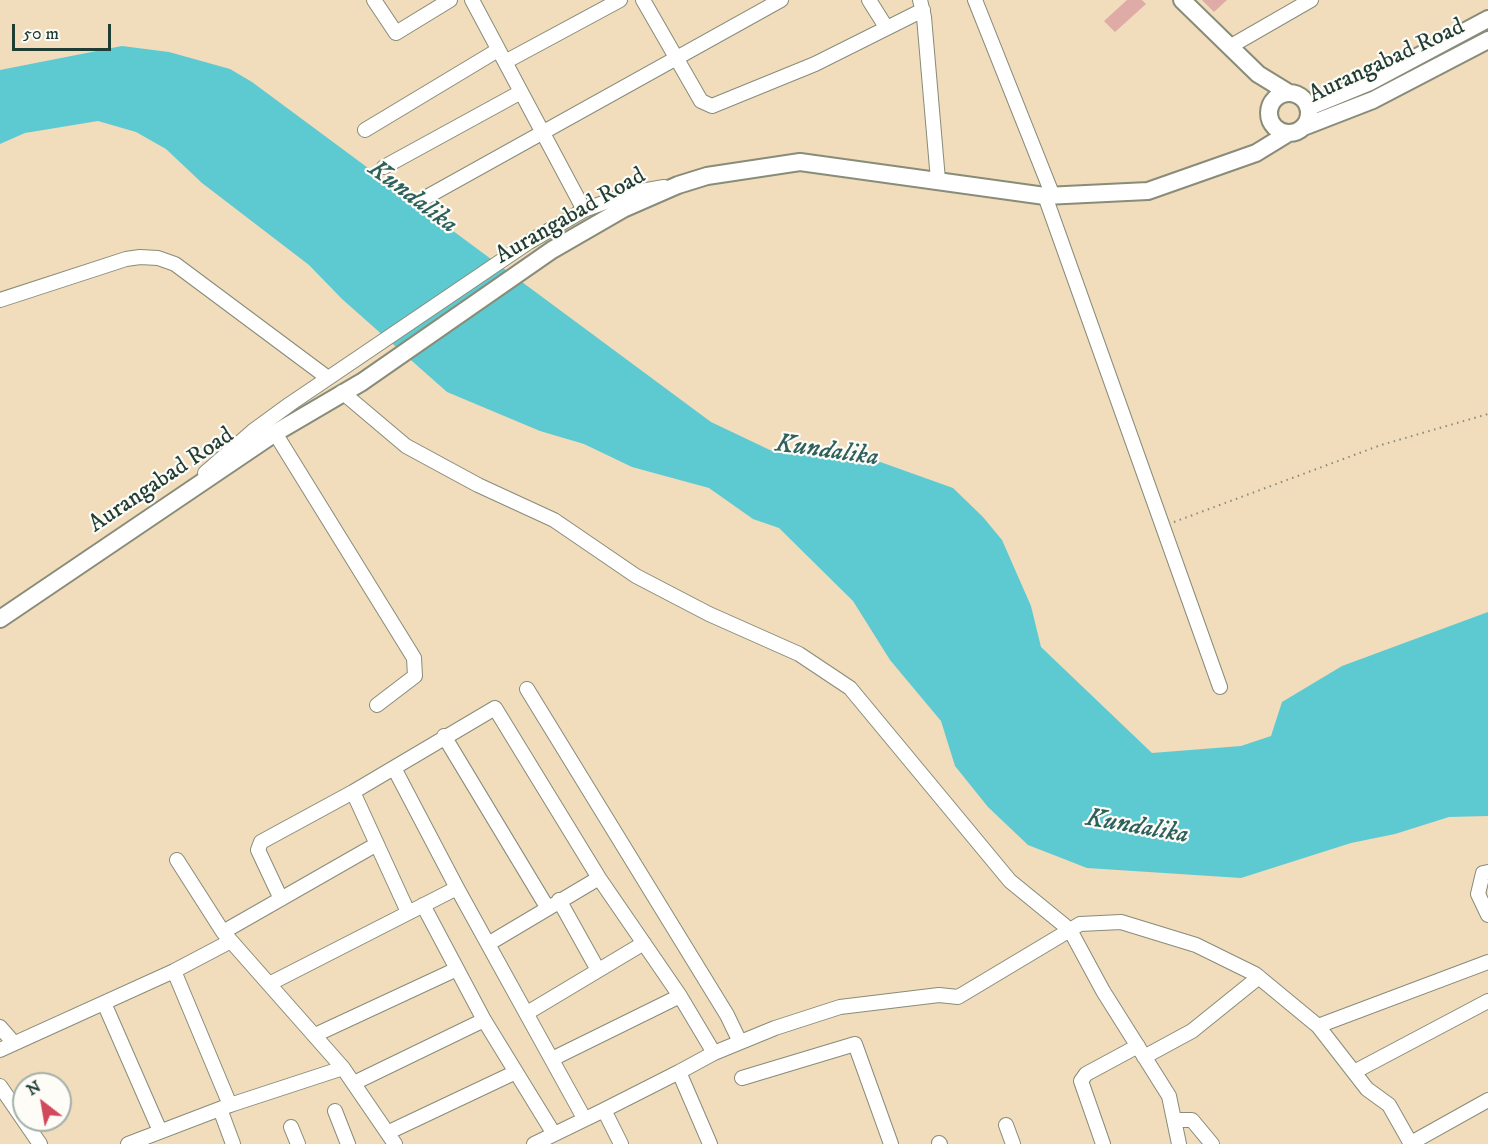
<!DOCTYPE html>
<html>
<head>
<meta charset="utf-8">
<style>
  body { margin:0 }
  #map { position:relative; width:1488px; height:1144px; overflow:hidden; background:#f1dcbc; font-family:"IM FELL DW Pica",serif }
  canvas { display:block }
  .north { position:absolute; left:12px; top:1072px; width:60px; height:60px; box-sizing:border-box; background:#fdfcf7; border:2px solid #a4b0a9; border-radius:50%; rotate:329deg; font-size:16px; font-weight:700; line-height:24px; text-align:center; color:#1f3d34 }
  .north::after { content:''; display:block; margin:auto; width:21px; height:27px; background:#d1495b; clip-path:polygon(50% 0,100% 100%,50% 72%,0 100%) }
  .scale { position:absolute; left:12px; top:24px; width:99px; height:27px; box-sizing:border-box; border:3px solid #1f3d34; border-top:0; padding-left:8px; font-size:18px; line-height:21px; white-space:nowrap; color:#1f3d34; -webkit-text-stroke:4px #fdfcf7; paint-order:stroke }
</style>
</head>
<body>
<div id="map">
<canvas width="1488" height="1144"></canvas>
<div class="north">N</div>
<div class="scale">50 m</div>
</div>
<script>
const ctx = document.querySelector('canvas').getContext('2d');
ctx.lineJoin = 'round';
function paint(path, color) { ctx.fillStyle = color; ctx.fill(path, 'evenodd'); }
const toPath = rows => new Path2D(rows.map(r => 'M' + r).join(''));
function trace(path, color, width, dash) { ctx.strokeStyle = color; ctx.lineWidth = width; ctx.lineCap = dash ? 'butt' : 'round'; ctx.setLineDash(dash || []); ctx.stroke(path); }
function drawText(font, color, halo, rows, align = 'center') {
  ctx.font = font + ' "IM FELL DW Pica",serif'; ctx.lineWidth = 4.5; ctx.setLineDash([]); ctx.textBaseline = 'middle'; ctx.strokeStyle = halo; ctx.fillStyle = color; for (const [text, x, y, turn = 0] of rows) {
    ctx.save(); ctx.translate(x, y); ctx.rotate((+turn || 0) * Math.PI / 180); ctx.textAlign = isNaN(turn) ? turn : align; if (halo) ctx.strokeText(text, 0, 0); ctx.fillText(text, 0, 0); ctx.restore();
  }
}
paint(toPath([
  [122,46,169,52,230,69,252,82,711,422,772,451,858,454,953,488,983,517,1002,540,1031,606,1041,647,1152,753,1241,746,1271,736,1282,702,1342,666,1488,612,1488,816,1449,817,1395,834,1351,843,1241,878,1087,868,1028,845,988,807,955,766,941,721,890,660,853,601,779,528,753,519,709,488,632,467,584,444,540,431,447,392,342,299,309,265,202,183,166,149,136,132,98,121,25,133,0,144,0,70]
]), '#5dcad2');
paint(toPath([
  [1127,0,1142,0,1146,4,1115,32,1104,21],
  [1202,0,1227,0,1214,12]
]), '#dfaba7');
const minor = toPath([
  [374,0,396,33,450,0],
  [472,0,584,210],
  [643,0,701,101,712,106,815,64,923,10],
  [869,0,886,27],
  [920,0,924,17,938,180],
  [975,0,1053,196],
  [1231,46,1311,0],
  [505,62,620,0],
  [365,130,498,50],
  [384,167,521,92],
  [1045,196,1220,687],
  [423,199,781,0],
  [0,300,126,259,140,257,158,258,175,264,328,378],
  [342,392,406,446,478,485,554,520,636,576,709,614,799,654,850,688,1010,881,1070,930,1103,991,1169,1096,1179,1144],
  [275,433,414,658,415,676,377,705],
  [205,473,253,431,290,404,529,242,584,210,630,193,664,187],
  [527,689,727,1015,740,1042],
  [444,736,547,907],
  [394,768,457,888,584,1118],
  [353,792,408,912],
  [177,860,223,932,343,1068,395,1144],
  [1488,872,1483,873,1478,894,1488,915],
  [281,899,258,850,261,842,353,792,495,708,599,878,680,996,714,1053],
  [559,900,598,970],
  [423,905,484,1020,554,1134],
  [223,932,377,844],
  [488,944,599,878],
  [174,971,230,1105],
  [269,984,457,888],
  [104,1003,160,1131],
  [527,1013,644,943],
  [1318,1026,1488,962],
  [0,1027,14,1043],
  [315,1035,457,969],
  [0,1050,174,971,231,941],
  [1144,1057,1192,1031,1259,977],
  [552,1059,680,996],
  [679,1072,714,1053,775,1028,840,1007,939,995,958,997,1080,924,1121,922,1196,945,1255,974,1318,1026,1367,1089,1389,1105,1411,1144],
  [1354,1072,1488,1001],
  [742,1078,855,1044,891,1144],
  [354,1083,484,1020],
  [0,1086,40,1144],
  [220,1109,233,1144],
  [335,1111,348,1144],
  [1174,1120,1192,1120,1212,1144],
  [1006,1125,1013,1144],
  [291,1127,298,1144],
  [389,1132,516,1072],
  [939,1143,940,1144],
  [1411,1143,1488,1100],
  [128,1144,230,1105,343,1068],
  [534,1144,604,1110],
  [621,1144,604,1110,679,1072,710,1144],
  [1103,1144,1081,1081,1086,1074,1138,1046]
]);
const major = toPath([
  [1182,0,1258,74,1289,93],
  '1269 113a20 20 0 1 1 40 0a20 20 0 1 1-40 0Z',
  [1309,107,1370,82,1488,19],
  [1306,126,1373,100,1488,40],
  [0,619,275,433,362,382,552,250,623,209,678,185,707,176,800,162,1045,196,1148,191,1256,153,1287,134]
]);
trace(minor, '#888c78', 16);
trace(major, '#888c78', 20);
trace(toPath([
  [1174,522,1381,445,1488,414]
]), '#888c78', 2, [1.5, 4.5]);
trace(minor, '#fff', 14);
trace(major, '#fff', 16);
drawText('24px', '#1f3d34', '#fdfcf7', [
  ["Aurangabad Road",1387,62,-25],
  ["Aurangabad Road",571,217,-30],
  ["Aurangabad Road",162,481,-34]
]);
drawText('italic 26px', '#2e605c', '#fdfcf7', [
  ["Kundalika",412,198,37],
  ["Kundalika",827,452,8],
  ["Kundalika",1137,828,10]
]);
</script>
</body>
</html>
